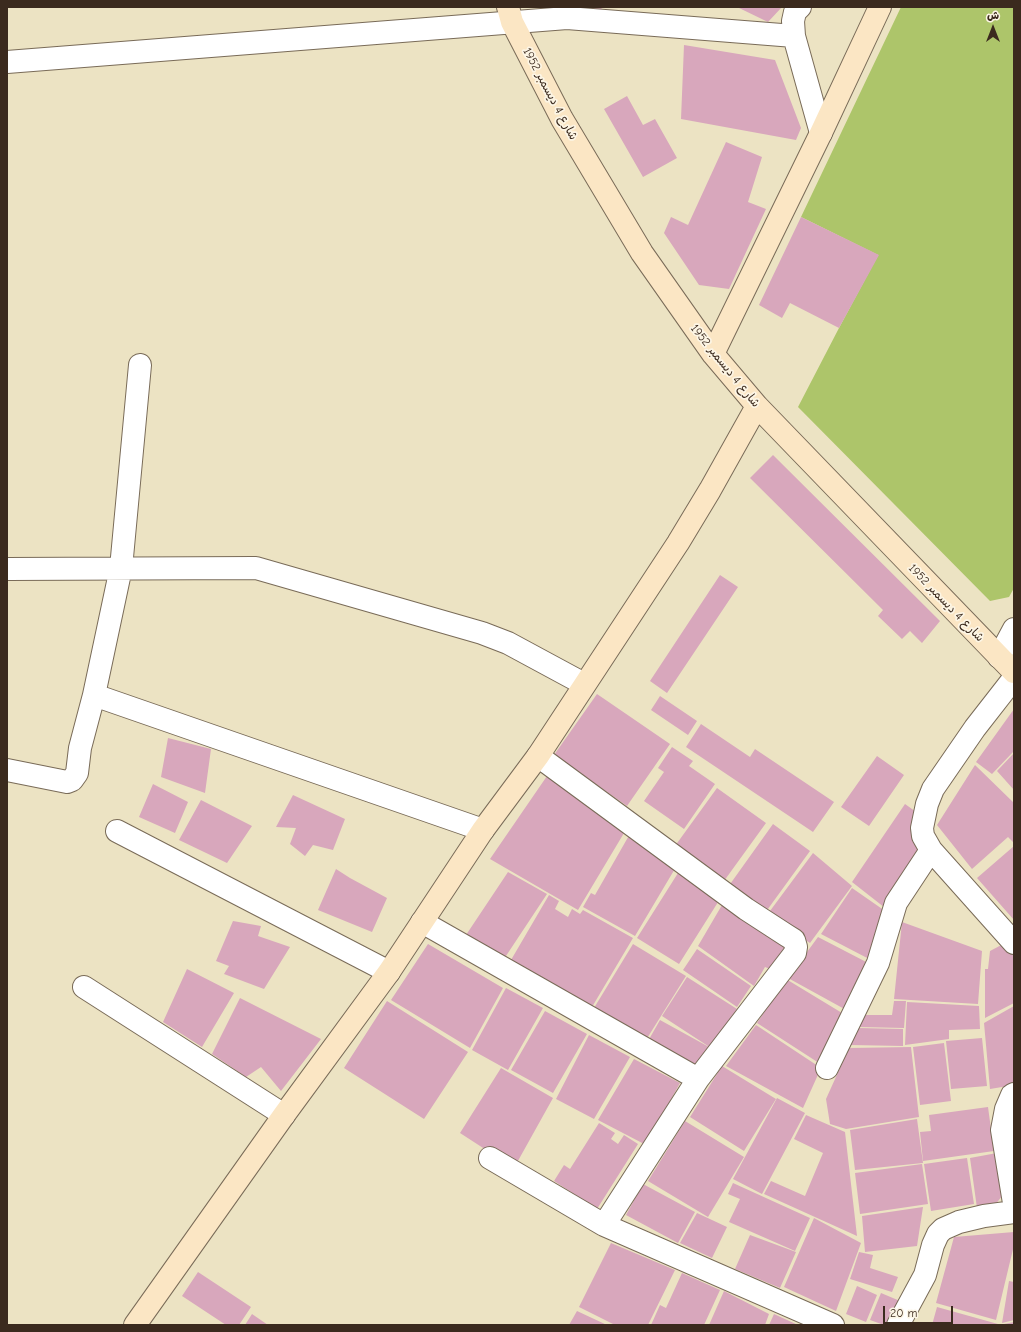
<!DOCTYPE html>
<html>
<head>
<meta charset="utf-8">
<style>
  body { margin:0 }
  #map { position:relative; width:1021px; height:1332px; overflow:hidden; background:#ece3c3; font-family:"Comic Neue","Playpen Sans Arabic",sans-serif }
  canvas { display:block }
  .frame { position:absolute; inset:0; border:8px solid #3b2a1e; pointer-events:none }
  .north { position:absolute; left:973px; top:8px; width:40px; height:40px; -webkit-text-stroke:3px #fcf5e5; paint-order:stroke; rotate:0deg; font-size:11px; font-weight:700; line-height:16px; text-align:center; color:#3b2a1e }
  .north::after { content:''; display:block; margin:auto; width:14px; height:18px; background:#3b2a1e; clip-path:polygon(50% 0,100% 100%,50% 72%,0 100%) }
  .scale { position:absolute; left:883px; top:1306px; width:70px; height:18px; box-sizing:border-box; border:2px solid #3b2a1e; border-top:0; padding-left:5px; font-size:12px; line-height:14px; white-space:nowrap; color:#3b2a1e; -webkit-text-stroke:3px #fcf5e5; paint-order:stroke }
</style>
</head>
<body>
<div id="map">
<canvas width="1021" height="1332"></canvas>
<div class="frame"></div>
<div class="north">ش</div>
<div class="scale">20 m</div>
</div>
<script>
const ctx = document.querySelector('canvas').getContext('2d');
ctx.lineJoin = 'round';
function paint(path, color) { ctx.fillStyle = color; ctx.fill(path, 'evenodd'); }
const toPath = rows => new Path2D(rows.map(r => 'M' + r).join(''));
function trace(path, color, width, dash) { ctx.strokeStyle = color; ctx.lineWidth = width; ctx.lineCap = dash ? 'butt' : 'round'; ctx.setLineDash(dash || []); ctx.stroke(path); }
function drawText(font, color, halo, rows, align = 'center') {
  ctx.font = font + ' "Comic Neue","Playpen Sans Arabic",sans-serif'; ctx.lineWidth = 3.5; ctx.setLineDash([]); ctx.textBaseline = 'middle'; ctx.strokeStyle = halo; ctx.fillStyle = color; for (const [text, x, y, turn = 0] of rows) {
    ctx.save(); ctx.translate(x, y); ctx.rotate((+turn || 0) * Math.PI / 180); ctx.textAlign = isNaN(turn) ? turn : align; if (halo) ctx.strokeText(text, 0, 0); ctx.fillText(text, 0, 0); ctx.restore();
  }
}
paint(toPath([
  [901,7,1014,7,1014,588,1009,597,990,601,798,407,839,328,878,255,801,217]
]), '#adc56a');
paint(toPath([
  [544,7,602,7,598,21],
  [737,7,782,7,768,22],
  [684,45,775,60,801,128,796,140,681,119],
  [627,96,643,125,655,119,677,158,643,177,604,109],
  [726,142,762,157,748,202,766,209,729,289,699,285,664,233,671,217,688,225],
  [801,217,879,255,839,328,790,303,782,318,759,305],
  [773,455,940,621,922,643,910,631,902,639,878,616,883,610,750,478],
  [720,575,738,587,667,693,650,681],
  [597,694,670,744,627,806,554,755],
  [660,696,697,721,688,735,651,710],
  [1014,709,1014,751,992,774,976,762],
  [701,724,750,757,755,749,834,802,813,832,686,747],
  [168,738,211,749,205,793,161,777],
  [672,747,693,761,689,766,715,784,684,829,644,801,664,772,658,768],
  [1014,753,1014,790,997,771],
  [877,756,904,775,869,826,841,807],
  [975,765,1014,803,1014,843,1008,837,972,869,937,825],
  [547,776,624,833,578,910,490,859],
  [153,784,188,802,175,833,139,817],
  [717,788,766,823,724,881,675,846],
  [293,795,345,819,333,850,313,845,305,856,290,844,296,828,276,827],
  [201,800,252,826,227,863,179,840],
  [905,804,919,814,926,846,889,911,852,882],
  [773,824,810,851,765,913,728,887],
  [631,832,676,867,635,936,583,907,591,893,595,895],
  [1014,846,1014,920,977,878],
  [813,853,852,886,810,943,767,915],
  [336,869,350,878,387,898,372,932,318,910],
  [508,872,547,894,504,959,466,935],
  [678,873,720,899,679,964,637,938],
  [852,888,888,913,871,960,821,934],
  [549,895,559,901,555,909,568,917,572,909,580,914,583,910,633,938,592,1007,511,960],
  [722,905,786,947,770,969,765,967,754,986,698,946],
  [233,921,261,926,258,936,290,947,264,989,224,974,229,966,216,961],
  [902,922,982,951,978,1004,894,999],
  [818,937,872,965,848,1011,788,978],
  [1009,941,1014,951,1014,1003,985,1018,985,969,988,969,990,951],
  [428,944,503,988,470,1048,391,1000],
  [633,944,686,976,646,1040,594,1008],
  [697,949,751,986,737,1007,683,970],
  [187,969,234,993,202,1047,163,1022],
  [687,977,737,1009,711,1048,662,1016],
  [786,979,847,1016,822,1065,757,1023],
  [506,988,543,1008,508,1070,472,1050],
  [240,998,321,1039,281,1091,261,1067,246,1077,212,1054],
  [387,1001,468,1052,424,1119,344,1068],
  [894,1001,906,1001,904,1028,859,1027,864,1015,892,1015],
  [907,1002,979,1006,980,1029,949,1030,949,1039,905,1045],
  [1014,1006,1014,1085,990,1089,984,1023],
  [545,1011,587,1034,553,1093,511,1070],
  [660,1020,709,1047,697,1069,648,1041],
  [756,1025,821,1068,803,1108,726,1066],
  [858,1028,903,1029,903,1046,850,1045],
  [589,1035,630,1057,594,1119,556,1099],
  [982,1038,987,1086,951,1089,946,1041],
  [944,1043,951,1101,920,1105,913,1047],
  [911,1047,919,1117,846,1129,830,1124,826,1099,849,1048],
  [634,1059,680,1083,646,1145,598,1120],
  [722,1066,776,1099,744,1151,690,1117],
  [501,1068,553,1098,514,1168,460,1133],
  [777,1098,805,1113,762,1194,733,1179],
  [988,1107,994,1151,923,1161,920,1132,931,1131,929,1115],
  [806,1115,845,1132,857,1236,764,1194,771,1181,805,1196,823,1153,794,1139],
  [917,1119,923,1163,855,1170,850,1130],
  [685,1121,744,1157,708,1217,648,1181],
  [599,1123,615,1133,611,1139,618,1144,624,1135,638,1144,597,1209,554,1181,564,1165,570,1169],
  [997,1153,1006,1191,995,1205,977,1208,970,1158],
  [967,1158,974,1204,931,1211,924,1164],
  [922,1164,928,1204,860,1214,855,1173],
  [733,1183,810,1218,795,1251,729,1222,740,1199,728,1194],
  [643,1184,695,1212,678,1243,626,1215],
  [923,1207,917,1246,865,1252,862,1216],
  [697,1213,727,1227,712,1258,680,1243],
  [814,1218,861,1243,836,1311,784,1287],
  [1014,1232,1014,1245,996,1320,936,1303,954,1237],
  [750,1235,796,1252,780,1288,735,1269],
  [611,1243,675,1270,648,1325,615,1325,579,1307],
  [859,1252,873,1255,870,1268,898,1277,892,1292,850,1279],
  [198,1272,251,1307,239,1325,226,1325,182,1296],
  [682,1273,720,1290,704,1325,651,1325,660,1305,666,1308],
  [1009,1281,1014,1282,1014,1320,1002,1323],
  [857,1286,877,1295,866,1322,846,1314],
  [724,1291,769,1314,765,1325,709,1325],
  [881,1293,900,1301,890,1325,884,1325,870,1320],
  [937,1307,998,1324,998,1325,932,1325],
  [577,1311,607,1325,569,1325],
  [252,1314,268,1325,245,1325],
  [774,1314,798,1325,769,1325],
  [1014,1322,1014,1325,1004,1325,1004,1324]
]), '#d8a7bc');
const street = toPath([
  [800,7,795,12,793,21,794,36,821,133],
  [7,62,567,18,794,36],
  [7,569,256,568,482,633,508,643,584,684],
  [999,657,1014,629],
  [1014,678,975,728,933,789,927,804,922,828,923,836,931,850,1014,943],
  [94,695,483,830],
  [538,756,746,909,786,935,794,940,796,947,795,953,698,1079,604,1225],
  [7,770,67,782,72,780,77,773,80,748,94,695,121,568,140,365],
  [117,831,389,972],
  [422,922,698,1079],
  [84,987,284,1115],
  [827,1068,878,963,896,903,931,850],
  [1014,1094,1012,1095,1006,1109,1002,1130,1014,1203],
  [490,1158,604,1225,833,1325],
  [898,1325,925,1275,933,1245,938,1234,943,1229,959,1222,984,1216,1014,1212]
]);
const secondary = toPath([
  [508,7,512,22,562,119,642,253,713,354,757,406,1014,672],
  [713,354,821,133,880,7],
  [135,1325,284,1115,389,972,483,830,538,756,678,543,710,490,757,406]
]);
trace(street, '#796b58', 24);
trace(secondary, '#796b58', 24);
trace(street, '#fff', 22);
trace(secondary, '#fbe6c4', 22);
drawText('12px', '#3b2a1e', '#fcf5e5', [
  ["شارع 4 ديسمبر 1952",550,94,62],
  ["شارع 4 ديسمبر 1952",725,366,51],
  ["شارع 4 ديسمبر 1952",946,603,46]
]);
</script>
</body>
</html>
